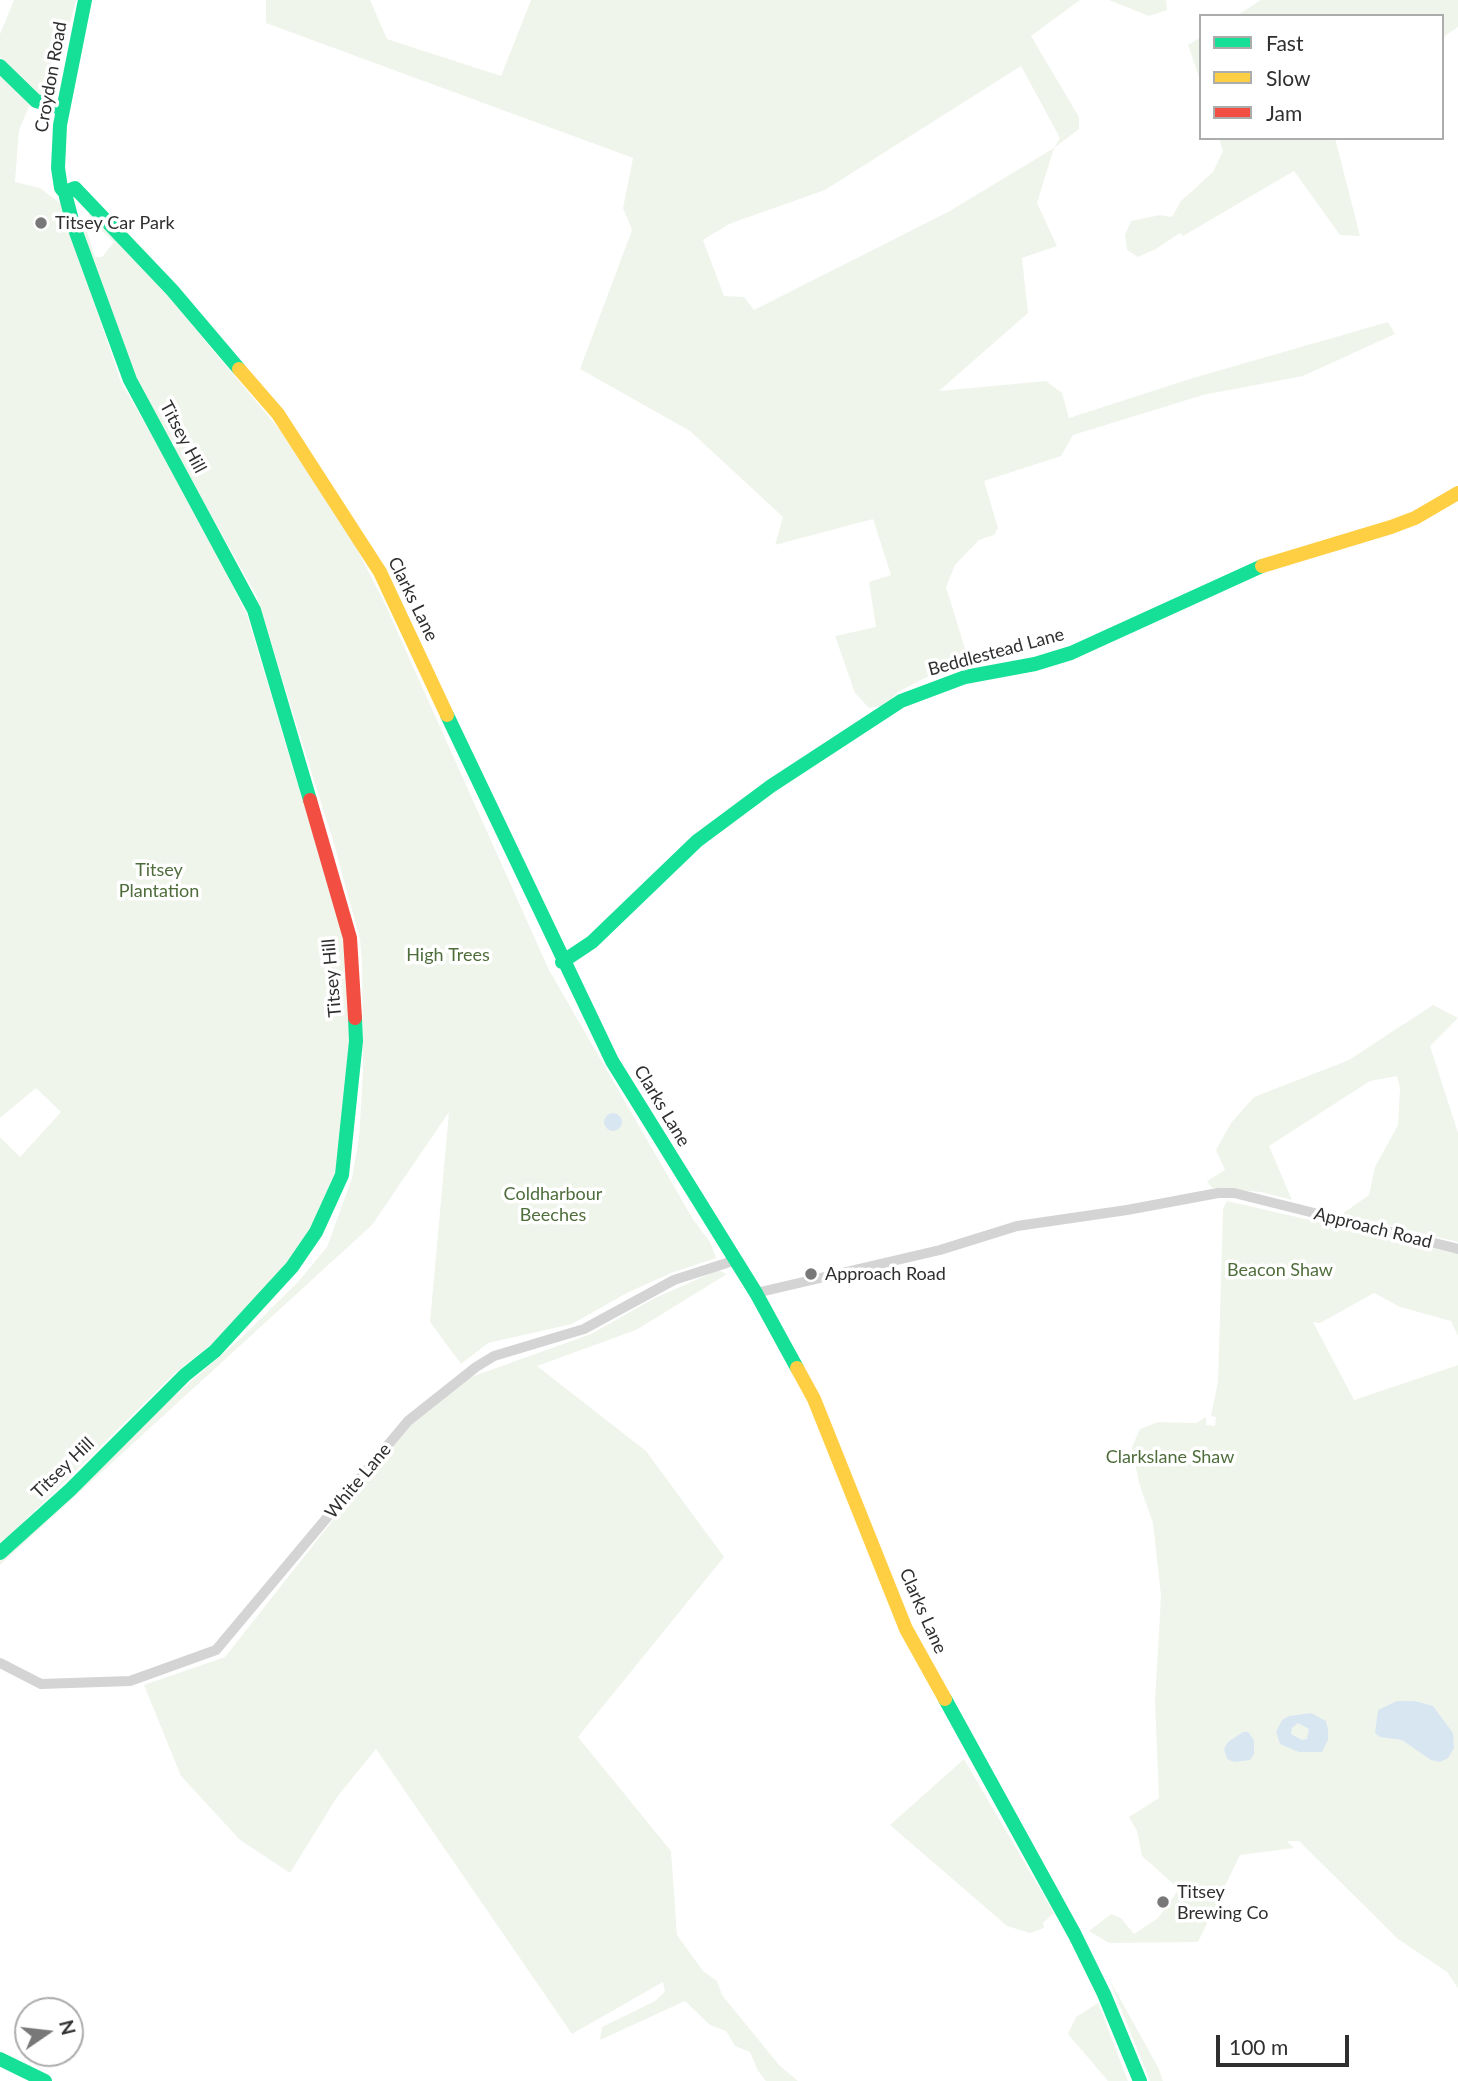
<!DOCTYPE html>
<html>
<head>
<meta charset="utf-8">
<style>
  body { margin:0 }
  #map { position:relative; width:1458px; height:2081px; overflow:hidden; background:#fff; font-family:Lato,sans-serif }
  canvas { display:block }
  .legend { position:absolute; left:1199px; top:14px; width:245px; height:126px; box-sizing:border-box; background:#fff; border:2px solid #acacac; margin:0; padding:9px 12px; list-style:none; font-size:21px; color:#2f2f2f }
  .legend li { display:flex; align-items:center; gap:14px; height:35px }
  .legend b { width:35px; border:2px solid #acacac }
  .north { position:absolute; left:14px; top:1997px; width:70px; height:70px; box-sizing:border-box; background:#fff; border:2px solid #acacac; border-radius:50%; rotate:76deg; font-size:19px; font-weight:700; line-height:28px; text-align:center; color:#2f2f2f }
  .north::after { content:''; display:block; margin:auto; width:24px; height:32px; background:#787878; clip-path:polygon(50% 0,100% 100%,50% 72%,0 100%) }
  .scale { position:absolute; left:1216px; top:2035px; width:133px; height:32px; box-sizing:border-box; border:4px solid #2f2f2f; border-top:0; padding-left:9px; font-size:21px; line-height:24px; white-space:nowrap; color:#2f2f2f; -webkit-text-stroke:5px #fff; paint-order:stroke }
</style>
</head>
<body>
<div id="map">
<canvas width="1458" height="2081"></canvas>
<ul class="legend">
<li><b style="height:9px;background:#16e098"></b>Fast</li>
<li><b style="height:9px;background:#ffcf43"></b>Slow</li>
<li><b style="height:9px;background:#f24e42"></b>Jam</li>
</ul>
<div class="north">N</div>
<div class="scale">100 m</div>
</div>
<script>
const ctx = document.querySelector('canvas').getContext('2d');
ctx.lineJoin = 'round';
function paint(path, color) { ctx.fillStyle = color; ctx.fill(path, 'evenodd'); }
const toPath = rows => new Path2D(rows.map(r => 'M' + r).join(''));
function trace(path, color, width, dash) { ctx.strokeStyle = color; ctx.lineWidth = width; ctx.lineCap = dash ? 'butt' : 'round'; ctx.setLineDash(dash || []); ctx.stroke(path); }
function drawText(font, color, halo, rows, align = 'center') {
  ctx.font = font + ' Lato,sans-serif'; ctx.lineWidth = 7; ctx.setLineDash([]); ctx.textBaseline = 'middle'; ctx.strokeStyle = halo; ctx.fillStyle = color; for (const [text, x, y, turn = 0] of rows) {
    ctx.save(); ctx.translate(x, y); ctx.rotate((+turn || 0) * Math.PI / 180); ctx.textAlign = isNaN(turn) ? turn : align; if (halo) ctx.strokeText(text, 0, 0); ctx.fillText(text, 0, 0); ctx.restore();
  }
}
paint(toPath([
  [14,0,76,0,63,50,57,51,45,97,34,95,0,56,0,34],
  [266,0,370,0,387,39,501,76,531,0,1080,0,1031,36,1079,117,1079,129,1054,148,1037,203,1057,246,1022,258,1028,313,939,391,1046,381,1062,393,1069,418,1193,378,1388,322,1395,334,1303,376,1203,395,1073,435,1061,456,984,481,998,528,994,535,979,540,955,565,946,587,970,665,935,673,898,692,886,705,869,708,855,693,835,636,876,627,869,582,891,575,873,519,775,545,783,517,690,431,580,369,632,230,623,208,633,158,266,23],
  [1021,66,1060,138,1054,148,948,212,754,310,744,297,724,296,703,240,729,224,825,190],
  [1109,0,1166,0,1167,10,1149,16],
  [1261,0,1458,0,1458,27,1442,38,1442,16,1236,16],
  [1201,37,1201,83,1188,45],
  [0,75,30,104,19,130,15,182,40,188,61,204,121,382,196,511,247,615,345,941,350,1041,339,1169,311,1230,269,1286,213,1343,174,1374,0,1545,0,1137,20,1157,61,1112,36,1088,0,1118],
  [1219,138,1335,138,1360,236,1340,235,1294,171,1183,236,1180,233,1156,249,1138,257,1127,250,1125,235,1131,221,1160,215,1172,217,1181,201,1213,172,1223,151],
  [90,209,167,295,279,429,353,541,385,604,549,970,694,1221,710,1242,716,1258,671,1273,627,1293,572,1324,488,1343,461,1364,430,1322,449,1112,372,1225,0,1565,0,1558,158,1410,242,1337,298,1282,327,1247,352,1178,359,1138,363,1072,362,964,360,939,334,844,256,595,133,376,88,252,82,226,87,232,95,257,102,257,114,242,88,219],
  [1433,1005,1458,1018,1430,1046,1458,1133,1458,1242,1342,1214,1369,1195,1375,1167,1398,1125,1400,1088,1397,1076,1370,1081,1269,1146,1292,1200,1261,1192,1212,1188,1207,1181,1225,1170,1216,1150,1231,1123,1254,1097,1349,1060],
  [1227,1201,1458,1254,1458,1336,1451,1321,1400,1307,1374,1293,1320,1323,1313,1322,1354,1400,1458,1365,1458,1988,1447,1972,1398,1939,1299,1841,1287,1841,1294,1848,1240,1855,1198,1942,1109,1943,1089,1931,1111,1914,1121,1918,1134,1934,1158,1918,1179,1889,1142,1856,1137,1831,1129,1817,1159,1798,1155,1702,1161,1596,1153,1523,1139,1483,1132,1447,1140,1429,1158,1422,1196,1423,1206,1417,1206,1425,1215,1426,1216,1417,1211,1416,1218,1382,1223,1209],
  [718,1270,727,1274,636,1330,537,1366,646,1451,724,1557,578,1737,671,1851,677,1935,703,1971,717,1981,722,1995,779,2065,798,2081,766,2081,758,2071,750,2052,735,2046,726,2031,710,2025,685,2001,600,2040,602,2027,655,2001,665,1992,663,1982,572,2034,376,1749,337,1797,290,1873,240,1840,181,1776,144,1685,225,1657,411,1421,471,1377,591,1334,655,1298],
  [964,1759,1054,1913,1043,1923,1044,1928,1030,1933,1007,1926,890,1825],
  [1109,1979,1159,2069,1163,2081,1150,2081],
  [1098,2003,1106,2023,1128,2081,1108,2081,1068,2034,1076,2017]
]), '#f0f5ec');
paint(toPath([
  '604 1122a9 9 0 1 1 18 0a9 9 0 1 1-18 0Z',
  [1397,1701,1415,1701,1433,1706,1453,1733,1454,1748,1448,1758,1440,1762,1431,1760,1402,1740,1380,1737,1375,1733,1378,1710],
  [1311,1713,1326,1721,1328,1729,1328,1740,1322,1752,1299,1752,1280,1744,1276,1732,1282,1720,1289,1716],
  [1298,1723,1309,1729,1307,1739,1302,1740,1291,1734,1292,1728],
  [1243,1732,1248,1732,1254,1740,1254,1754,1250,1760,1234,1762,1227,1759,1224,1749,1228,1742]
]), '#d8e6f2');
trace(toPath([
  [756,1293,940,1250,1017,1226,1127,1210,1218,1193,1234,1193,1458,1249],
  [0,1663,41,1684,130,1681,216,1650,408,1421,476,1367,494,1356,584,1329,674,1280,736,1260]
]), '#d4d4d4', 10);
trace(toPath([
  [0,66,36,101,61,108],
  [66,194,61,188,58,168,60,125,85,0],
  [239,369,172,290,75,188,68,191,66,197,73,224,130,380,254,610,310,800],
  [447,715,612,1061,756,1293,797,1368],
  [562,962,592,942,697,841,771,786,901,701,965,677,1035,664,1071,653,1262,566],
  [0,1553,70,1490,185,1375,215,1351,292,1267,316,1232,342,1175,356,1041,355,1018],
  [945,1699,1075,1935,1104,1994,1140,2081],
  [0,2059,45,2081]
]), '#16e098', 14);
trace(toPath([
  [239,369,278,414,380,572,447,715],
  [1262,566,1391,527,1415,518,1458,493],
  [797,1368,814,1399,906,1629,945,1699]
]), '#ffcf43', 14);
trace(toPath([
  [310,800,350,938,355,1018]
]), '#f24e42', 14);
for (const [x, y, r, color] of [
  [41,223,7,"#787878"],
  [811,1274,7,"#787878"],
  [1163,1902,7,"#787878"]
]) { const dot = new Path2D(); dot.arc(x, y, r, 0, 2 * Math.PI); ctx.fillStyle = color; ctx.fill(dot); trace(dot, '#fff', 2.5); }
drawText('18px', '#2f2f2f', '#fff', [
  ["Croydon Road",51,77,-80],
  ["Titsey Hill",183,437,62],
  ["Clarks Lane",413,599,64],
  ["Beddlestead Lane",996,652,-15],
  ["Titsey Hill",332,978,-95],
  ["Clarks Lane",662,1106,59],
  ["Approach Road",1373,1228,14],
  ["Titsey Hill",63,1468,-44],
  ["White Lane",358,1481,-50],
  ["Clarks Lane",923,1611,66]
]);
drawText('18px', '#2f2f2f', '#fff', [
  ["Titsey Car Park",55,223],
  ["Approach Road",825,1274],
  ["Titsey",1177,1892],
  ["Brewing Co",1177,1913]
], 'left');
drawText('18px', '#4e6d3b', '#fff', [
  ["Titsey",159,870],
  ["Plantation",159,891],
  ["High Trees",448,955],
  ["Coldharbour",553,1194],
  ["Beeches",553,1215],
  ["Beacon Shaw",1280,1270],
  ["Clarkslane Shaw",1170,1457]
]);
</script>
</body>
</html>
